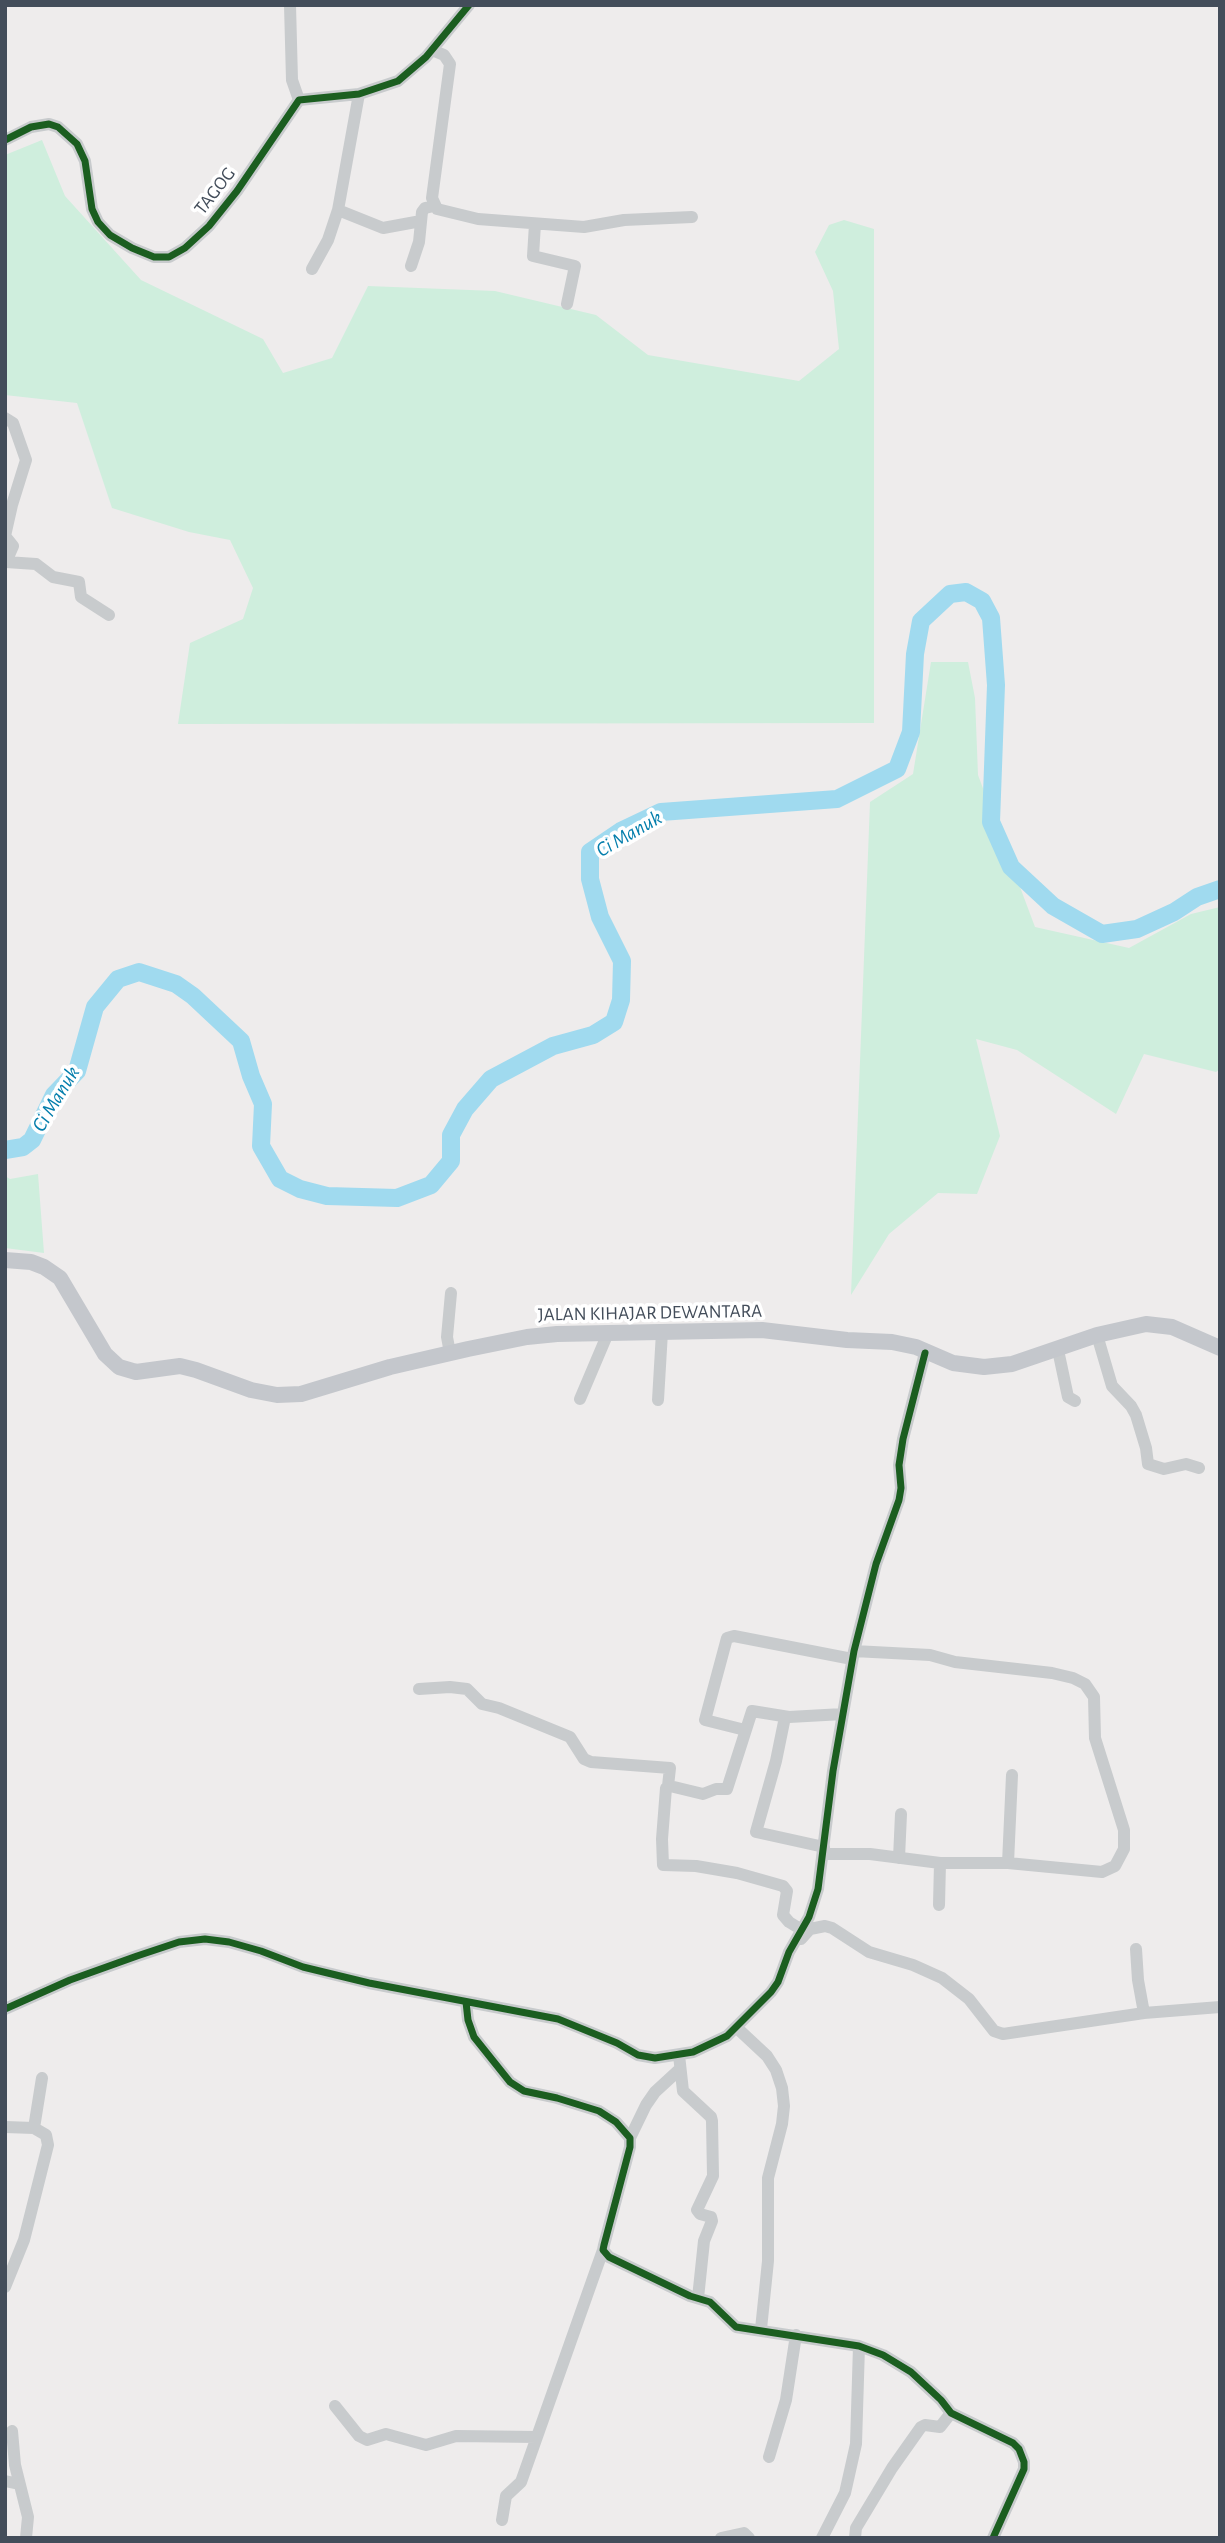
<!DOCTYPE html>
<html>
<head>
<meta charset="utf-8">
<style>
  body { margin:0 }
  #map { position:relative; width:1225px; height:2543px; overflow:hidden; background:#eeecec; font-family:"Alegreya Sans",sans-serif }
  canvas { display:block }
  .frame { position:absolute; inset:0; border:7px solid #434d5a; pointer-events:none }
</style>
</head>
<body>
<div id="map">
<canvas width="1225" height="2543"></canvas>
<div class="frame"></div>
</div>
<script>
const ctx = document.querySelector('canvas').getContext('2d');
ctx.lineJoin = 'round';
function paint(path, color) { ctx.fillStyle = color; ctx.fill(path, 'evenodd'); }
const toPath = rows => new Path2D(rows.map(r => 'M' + r).join(''));
function trace(path, color, width, dash) { ctx.strokeStyle = color; ctx.lineWidth = width; ctx.lineCap = dash ? 'butt' : 'round'; ctx.setLineDash(dash || []); ctx.stroke(path); }
function drawText(font, color, halo, rows, align = 'center') {
  ctx.font = font + ' "Alegreya Sans",sans-serif'; ctx.lineWidth = 7; ctx.setLineDash([]); ctx.textBaseline = 'middle'; ctx.strokeStyle = halo; ctx.fillStyle = color; for (const [text, x, y, turn = 0] of rows) {
    ctx.save(); ctx.translate(x, y); ctx.rotate((+turn || 0) * Math.PI / 180); ctx.textAlign = isNaN(turn) ? turn : align; if (halo) ctx.strokeText(text, 0, 0); ctx.fillText(text, 0, 0); ctx.restore();
  }
}
paint(toPath([
  [42,140,65,196,141,280,263,339,283,373,332,358,368,286,495,291,596,315,648,355,799,381,839,349,833,291,815,252,829,225,844,220,874,229,874,723,178,724,190,643,243,619,253,588,230,540,189,532,112,508,77,403,5,395,5,155],
  [931,662,968,662,975,698,978,775,1035,927,1129,948,1191,914,1220,907,1220,1069,1216,1072,1144,1054,1116,1114,1017,1050,976,1039,1000,1136,977,1194,938,1193,889,1234,851,1295,870,802,913,774],
  [38,1174,44,1253,5,1248,5,1176,10,1179]
]), '#cfeedd');
trace(toPath([
  [5,1150,23,1147,32,1140,54,1095,77,1071,95,1007,118,979,139,972,176,984,193,996,241,1041,251,1076,263,1104,261,1146,280,1179,300,1189,327,1196,397,1198,431,1185,451,1161,451,1135,465,1109,491,1079,553,1046,593,1035,614,1022,621,1000,622,961,600,917,590,879,590,852,621,831,661,812,837,799,897,769,911,732,915,654,921,621,950,594,966,592,982,601,991,618,996,685,991,822,1011,867,1053,906,1102,934,1137,929,1174,912,1197,897,1220,889]
]), '#a0daef', 18);
trace(toPath([
  [290,5,292,80,299,100],
  [432,50,444,55,450,64,432,198,437,209,478,219,584,227,624,220,692,217],
  [5,140,31,127,49,124,58,127,77,144,85,161,92,209,98,222,110,235,132,248,154,257,169,257,185,248,209,226,237,191,299,100,359,94,398,81,426,57,469,5],
  [338,210,383,228,421,221],
  [535,224,533,256,575,266,567,304],
  [411,266,419,242,422,212,425,208,434,206],
  [312,269,328,240,338,210,359,94],
  [5,418,13,423,26,460,12,505,5,536,13,546,6,562,36,564,53,577,79,582,81,597,109,615],
  [1097,1335,1112,1386,1131,1406,1136,1415,1146,1448,1148,1464,1164,1469,1186,1464,1199,1468],
  [1058,1350,1068,1397,1075,1401],
  [450,1353,447,1337,451,1293],
  [580,1399,608,1333],
  [658,1400,662,1332],
  [419,1689,450,1687,467,1689,482,1704,499,1708,570,1737,584,1759,591,1762,670,1768,668,1786],
  [785,1717,776,1761,756,1832,824,1847],
  [745,1730,705,1720,727,1638,734,1636,852,1659],
  [823,1854,870,1854,940,1863,1008,1863,1102,1872,1115,1866,1124,1849,1124,1830,1095,1738,1094,1697,1085,1684,1073,1678,1052,1673,955,1662,930,1655,854,1651],
  [899,1858,901,1814],
  [1008,1863,1012,1775],
  [939,1905,940,1863],
  [802,1930,789,1922,783,1915,787,1891,783,1886,737,1873,696,1866,663,1865,662,1839,666,1788,670,1786,703,1794,716,1789,727,1789,752,1711,789,1717,843,1714],
  [801,1939,810,1929,825,1926,832,1928,869,1952,913,1965,942,1978,969,1999,994,2031,1003,2034,1144,2013,1220,2007],
  [1136,1949,1138,1980,1144,2013],
  [466,2002,468,2020,474,2037,510,2082,524,2091,557,2098,599,2111,616,2122,630,2138,630,2147,604,2245,603,2250,609,2257,690,2296,710,2302,736,2327,859,2346,883,2355,911,2372,941,2400,951,2413,1013,2443,1019,2449,1024,2462,1024,2469,993,2538],
  [5,2009,70,1980,137,1956,179,1942,205,1939,229,1942,261,1951,303,1967,369,1983,558,2019,617,2043,638,2055,655,2058,693,2052,727,2036,771,1992,778,1982,789,1952,809,1917,818,1889,833,1771,854,1651,876,1564,899,1500,901,1488,899,1465,903,1439,925,1353],
  [737,2028,767,2056,776,2070,782,2088,784,2106,782,2124,768,2178,768,2261,761,2329],
  [679,2055,683,2091,711,2117,712,2121,713,2176,697,2210,700,2214,711,2217,712,2221,704,2241,698,2298],
  [5,2127,34,2128,42,2078],
  [630,2138,646,2105,655,2092,680,2069],
  [5,2287,24,2240,48,2145,46,2135,34,2128],
  [335,2406,359,2436,367,2440,386,2434,426,2445,456,2436,537,2437],
  [12,2431,15,2465,28,2517,26,2538],
  [769,2457,786,2400,796,2335],
  [5,2481,19,2484],
  [502,2520,506,2496,521,2482,603,2250],
  [721,2538,744,2533,749,2538],
  [822,2538,845,2493,856,2444,859,2346],
  [855,2538,856,2528,892,2468,921,2427,925,2425,940,2427,951,2413]
]), '#c8cbcd', 12);
trace(toPath([
  [5,1260,31,1262,44,1267,60,1278,105,1354,119,1367,136,1372,180,1366,196,1370,251,1390,277,1395,301,1394,390,1367,468,1349,527,1337,557,1334,762,1330,847,1340,892,1342,916,1347,953,1363,984,1367,1012,1364,1097,1335,1146,1324,1172,1327,1220,1348]
]), '#c4c7cc', 16);
trace(toPath([
  [5,140,31,127,49,124,58,127,77,144,85,161,92,209,98,222,110,235,132,248,154,257,169,257,185,248,209,226,237,191,299,100,359,94,398,81,426,57,469,5],
  [466,2002,468,2020,474,2037,510,2082,524,2091,557,2098,599,2111,616,2122,630,2138,630,2147,604,2245,603,2250,609,2257,690,2296,710,2302,736,2327,859,2346,883,2355,911,2372,941,2400,951,2413,1013,2443,1019,2449,1024,2462,1024,2469,993,2538],
  [5,2009,70,1980,137,1956,179,1942,205,1939,229,1942,261,1951,303,1967,369,1983,558,2019,617,2043,638,2055,655,2058,693,2052,727,2036,771,1992,778,1982,789,1952,809,1917,818,1889,833,1771,854,1651,876,1564,899,1500,901,1488,899,1465,903,1439,925,1353]
]), '#1b5e20', 7);
drawText('19px', '#434d5a', '#fff', [
  ["TAGOG",215,191,-52],
  ["JALAN KIHAJAR DEWANTARA",650,1313,-1]
]);
drawText('italic 21px', '#047eac', '#fff', [
  ["Ci Manuk",629,834,-30],
  ["Ci Manuk",56,1099,-59]
]);
</script>
</body>
</html>
